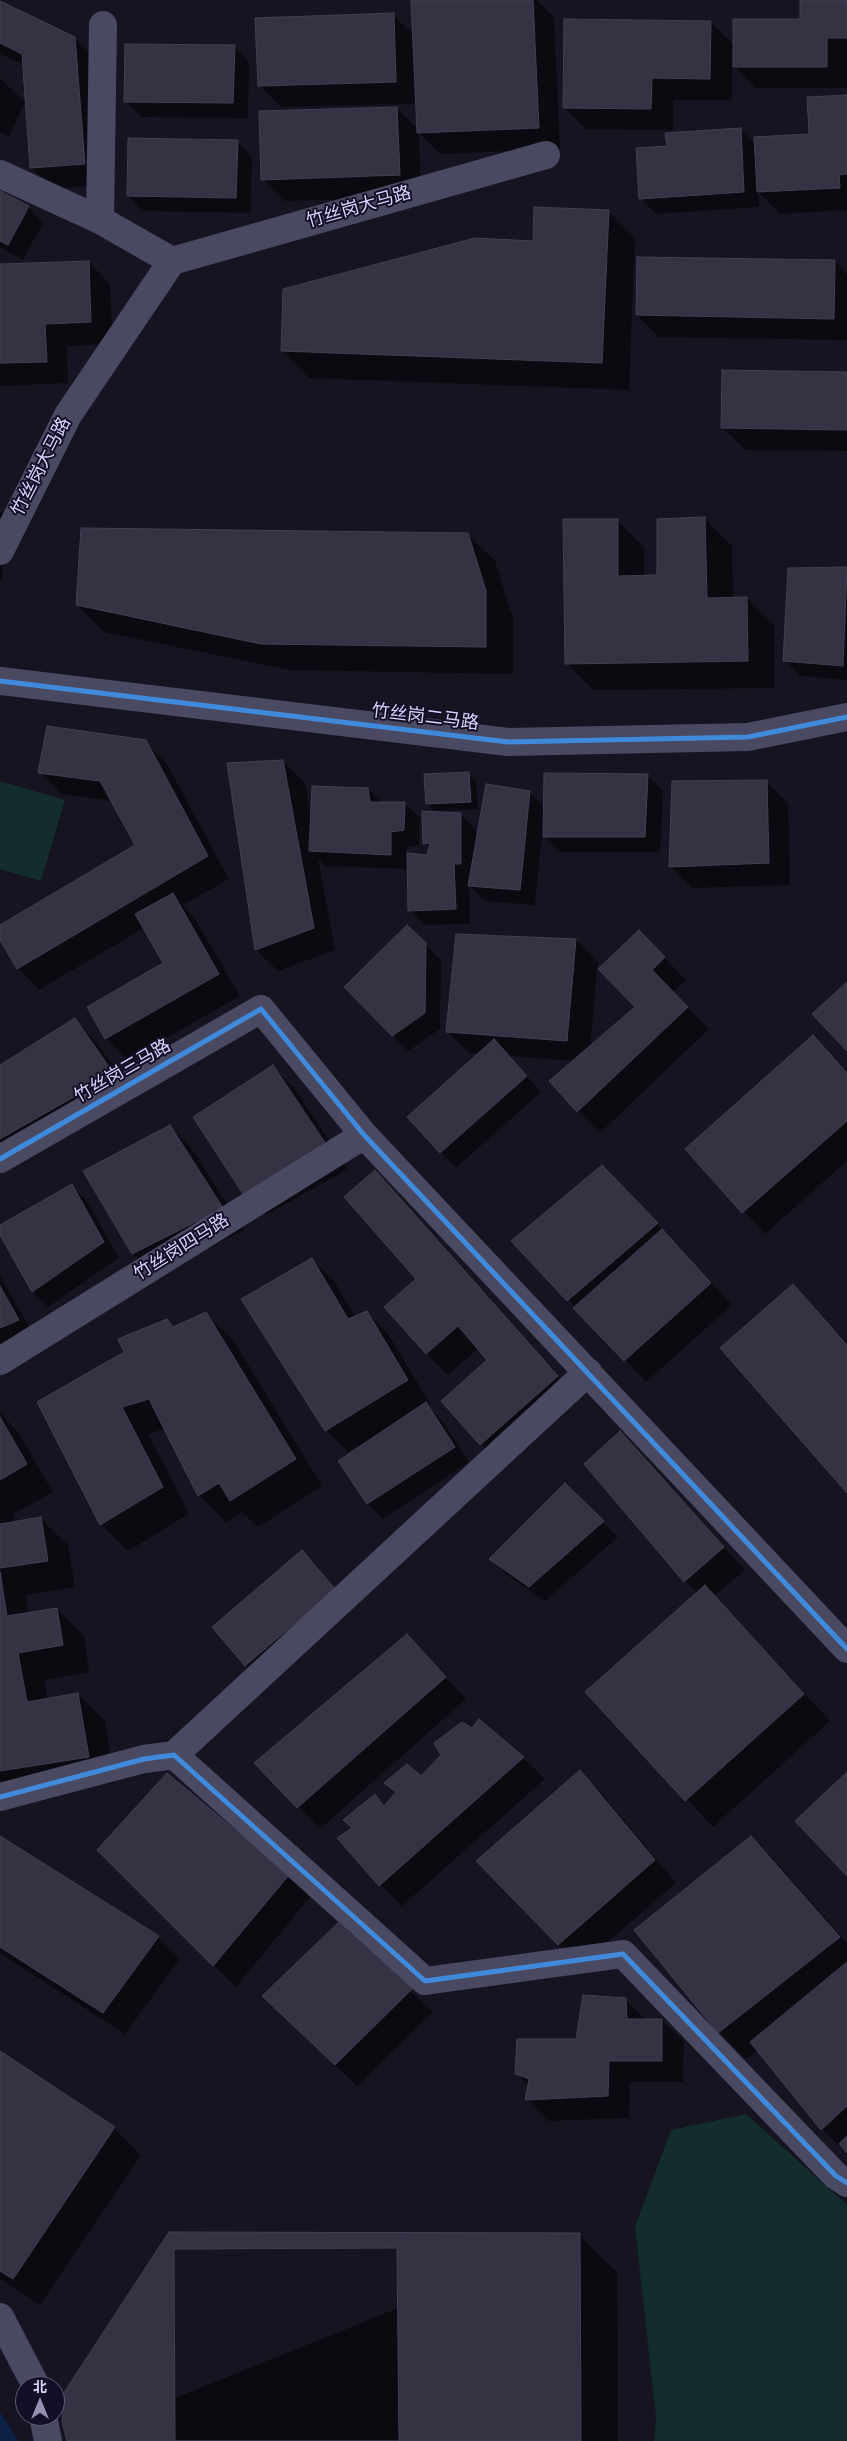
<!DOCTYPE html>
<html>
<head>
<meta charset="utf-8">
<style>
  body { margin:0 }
  #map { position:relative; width:847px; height:2441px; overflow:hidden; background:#161421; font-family:Jost,"Noto Sans SC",sans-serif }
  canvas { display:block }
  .north { position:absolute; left:15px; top:2376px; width:50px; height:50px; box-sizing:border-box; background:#130f26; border:1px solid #625e7d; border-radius:50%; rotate:0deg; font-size:14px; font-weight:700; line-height:20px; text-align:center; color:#d9d4ff }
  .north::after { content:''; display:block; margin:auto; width:18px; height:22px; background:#9591b1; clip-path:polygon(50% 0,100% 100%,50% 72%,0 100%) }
</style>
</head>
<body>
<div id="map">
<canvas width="847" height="2441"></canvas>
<div class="north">北</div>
</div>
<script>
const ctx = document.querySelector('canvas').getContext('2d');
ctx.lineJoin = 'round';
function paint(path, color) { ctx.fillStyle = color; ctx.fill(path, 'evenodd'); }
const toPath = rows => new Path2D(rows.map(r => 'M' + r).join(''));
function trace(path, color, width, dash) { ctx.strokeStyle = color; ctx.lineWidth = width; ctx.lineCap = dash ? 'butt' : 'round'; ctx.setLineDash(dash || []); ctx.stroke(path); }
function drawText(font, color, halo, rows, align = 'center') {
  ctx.font = font + ' Jost,"Noto Sans SC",sans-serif'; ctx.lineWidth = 4; ctx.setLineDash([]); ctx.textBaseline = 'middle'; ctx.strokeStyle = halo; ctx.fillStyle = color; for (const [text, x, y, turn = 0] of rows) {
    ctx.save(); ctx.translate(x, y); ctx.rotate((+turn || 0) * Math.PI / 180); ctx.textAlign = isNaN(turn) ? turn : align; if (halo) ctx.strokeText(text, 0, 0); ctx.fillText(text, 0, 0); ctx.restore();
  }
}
paint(toPath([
  [0,781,65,800,41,881,0,869],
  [746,2114,847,2205,847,2441,654,2441,656,2417,635,2227,671,2130]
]), '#132c2d');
paint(toPath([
  [0,2412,19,2441,0,2441]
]), '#0d2144');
paint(toPath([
  [423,0,537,0,554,17,560,149,440,154,419,133,421,197,284,201,262,179,397,108,418,129,417,104,281,107,259,85,393,15,414,35],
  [802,0,847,0,847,88,756,88,732,65,732,100,673,100,673,130,586,129,564,107,711,22,734,45,802,20],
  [0,2,75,38,97,60,106,185,53,189,31,167,24,65,0,54],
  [234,46,249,62,248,118,141,117,126,101],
  [0,78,25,102,9,137,0,132],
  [847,96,847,210,780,214,758,192,759,207,656,214,641,198,668,147,740,129,756,145,811,135],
  [237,141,252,157,251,213,143,211,128,196],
  [0,192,28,207,43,223,23,260,0,247],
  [608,211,635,238,629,390,309,378,282,351],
  [835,261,847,274,847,340,659,337,637,315],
  [89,262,110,284,113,344,67,346,68,383,0,386,0,265],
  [847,373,847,451,745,450,723,428],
  [0,511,7,518,2,579,0,579],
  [705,519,732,546,733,599,747,598,774,625,774,688,593,690,566,663,617,520,644,547,644,577,658,577],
  [467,534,495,561,513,619,513,674,289,670,104,632,77,605],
  [847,568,847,680,800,676,785,660,789,570],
  [145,742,167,764,229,879,183,905,194,917,240,996,128,1060,106,1038,165,964,144,928,39,990,18,968,0,937,0,926,137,845,112,801,62,794,40,773],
  [283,761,305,783,311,817,368,789,382,803,404,803,420,818,419,845,406,847,406,854,428,856,430,849,424,843,436,813,427,804,468,774,476,781,478,809,437,811,437,813,460,814,476,830,477,842,529,792,545,807,648,775,663,791,660,852,559,852,542,835,535,905,485,901,469,885,470,924,425,925,410,910,408,869,326,866,318,859,335,950,278,971,256,950],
  [766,781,788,803,790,885,692,888,670,866],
  [576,940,598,962,590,1047,637,1007,599,969,661,954,686,980,673,992,709,1029,600,1133,578,1111,574,1061,509,1056,541,1092,456,1168,409,1117,480,1054,469,1053,447,1031],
  [425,944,441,960,440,1029,408,1051,345,987],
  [75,1020,96,1042,135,1097,0,1173,0,1067],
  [813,1037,847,1072,847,1161,765,1234,687,1149],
  [273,1067,295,1089,348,1169,266,1215,244,1193],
  [170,1126,191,1148,244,1230,155,1275,133,1253],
  [375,1172,578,1399,502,1465,481,1444,489,1360,479,1348,448,1375,426,1353,418,1279],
  [72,1186,87,1201,119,1258,48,1307,33,1292,0,1232,0,1226],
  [624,1188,732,1305,646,1382,513,1241],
  [312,1259,334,1281,355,1317,366,1312,388,1334,429,1402,426,1404,441,1419,469,1462,383,1519,368,1504,339,1461,359,1448,357,1446,348,1452,326,1430],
  [0,1276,34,1335,0,1350],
  [793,1286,847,1343,847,1492],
  [206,1314,233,1340,322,1486,258,1527,242,1512,226,1522,199,1495,165,1429,148,1434,189,1514,128,1551,101,1524,39,1402],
  [0,1413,18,1432,53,1492,13,1514,14,1523,41,1519,68,1545,75,1587,26,1595,29,1614,57,1609,84,1636,89,1672,44,1680,48,1700,78,1694,105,1721,115,1783,0,1802],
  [620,1433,745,1570,714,1596,830,1721,713,1827,587,1693,698,1593,685,1581],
  [565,1485,618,1537,545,1601,506,1574,491,1559],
  [302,1552,350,1605,261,1680,246,1665],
  [407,1636,466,1699,320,1829,256,1763],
  [523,1758,545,1779,402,1906,380,1885,353,1828,375,1795,386,1806,396,1794,386,1783],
  [580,1772,602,1794,676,1883,580,1966,477,1861],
  [0,1838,158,1937,180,1959,125,2034,0,1953],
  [751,1838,778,1864,847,1943,847,2154,822,2129,758,2050,746,2059,719,2032],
  [98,1850,289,1876,310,1897,236,1987],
  [338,1924,433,2012,357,2086,286,2018],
  [625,1999,646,2020,662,2020,684,2042,683,2082,630,2082,629,2118,548,2121,526,2099,529,2086,516,2073,577,2040],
  [0,2052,114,2128,141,2155,40,2305,0,2279],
  [579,2235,617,2272,618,2441,68,2441]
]), '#0007');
const building = toPath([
  [411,0,533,0,539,128,417,133,411,0],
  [800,0,847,0,847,38,827,38,827,67,733,67,733,19,800,19,800,0],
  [0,1,75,37,85,164,30,168,22,54,0,43,0,1],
  [394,13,396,82,258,86,255,18,394,13],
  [564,19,711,21,710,79,652,78,651,109,563,108,564,19],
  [125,44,235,45,233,103,124,102,125,44],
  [847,95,847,174,839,175,840,188,757,192,754,137,809,134,807,97,847,95],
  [397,107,400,175,261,180,259,111,397,107],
  [741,128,744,192,639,199,636,148,667,146,665,133,741,128],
  [128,138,238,140,236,198,127,196,128,138],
  [0,191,29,206,8,245,0,241,0,191],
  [534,207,609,210,602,363,281,351,283,289,475,238,533,241,534,207],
  [637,257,835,260,834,319,636,315,637,257],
  [89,261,91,322,45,324,47,362,0,363,0,264,89,261],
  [722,370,847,372,847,430,721,428,722,370],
  [705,517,707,598,747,597,748,661,565,664,563,519,618,519,618,576,657,575,657,519,705,517],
  [81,528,468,533,486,591,486,647,261,644,76,605,81,528],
  [847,567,843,666,783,661,788,568,847,567],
  [47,726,146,740,208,856,17,969,0,940,0,925,135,845,100,781,38,773,47,726],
  [283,760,314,928,255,950,227,763,283,760],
  [469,772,471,802,426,804,424,774,469,772],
  [544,773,648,774,645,837,543,837,544,773],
  [767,780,769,863,669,867,672,781,767,780],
  [486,784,530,791,520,890,468,886,486,784],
  [312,786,368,788,370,802,405,802,404,830,391,832,391,855,309,851,312,786],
  [422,811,461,813,461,864,454,864,456,909,408,911,407,853,427,855,430,843,423,844,422,811],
  [173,893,219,974,105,1039,87,1007,163,963,135,914,173,893],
  [407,925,426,943,425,1013,392,1036,344,987,407,925],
  [639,930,665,957,652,970,688,1007,577,1112,549,1081,635,1007,598,969,639,930],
  [456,934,576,939,567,1041,446,1032,456,934],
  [847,982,847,1051,812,1014,847,982],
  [75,1018,114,1074,0,1139,0,1065,75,1018],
  [813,1035,847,1073,847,1121,742,1213,685,1149,813,1035],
  [494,1039,527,1076,440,1153,407,1117,494,1039],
  [273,1065,328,1147,243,1194,193,1117,273,1065],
  [170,1125,223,1208,132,1254,83,1171,170,1125],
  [602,1165,658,1223,567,1301,511,1241,602,1165],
  [375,1170,558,1376,480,1445,441,1401,487,1360,458,1326,426,1354,384,1307,416,1279,344,1197,375,1170],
  [72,1184,104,1242,32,1292,0,1235,0,1225,72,1184],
  [662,1229,711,1283,624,1361,573,1308,662,1229],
  [312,1258,348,1319,367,1311,408,1380,325,1431,241,1299,312,1258],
  [793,1284,847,1345,847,1493,720,1348,793,1284],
  [0,1286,19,1320,0,1328,0,1286],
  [206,1312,296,1459,230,1501,219,1483,198,1496,149,1399,122,1407,163,1487,100,1525,37,1402,124,1352,118,1339,167,1319,173,1327,206,1312],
  [426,1402,455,1447,367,1504,338,1461,426,1402],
  [0,1417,27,1464,0,1480,0,1417],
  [620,1431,724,1547,684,1582,584,1464,620,1431],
  [565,1483,604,1521,529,1587,489,1559,565,1483],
  [41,1517,48,1561,0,1568,0,1524,41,1517],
  [302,1550,335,1589,245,1666,212,1627,302,1550],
  [0,1572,7,1616,57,1608,63,1645,18,1653,27,1702,78,1693,89,1757,0,1771,0,1572],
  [705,1585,804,1694,685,1801,585,1692,705,1585],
  [407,1634,446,1677,297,1808,254,1763,407,1634],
  [479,1719,524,1757,379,1886,337,1838,352,1828,343,1820,375,1794,384,1806,396,1792,384,1783,407,1764,421,1776,441,1755,434,1743,462,1722,472,1728,479,1719],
  [580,1770,655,1860,558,1945,476,1861,580,1770],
  [847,1772,847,1876,795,1821,847,1772],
  [167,1773,289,1875,213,1966,97,1850,167,1773],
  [0,1836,159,1936,103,2013,0,1947,0,1836],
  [751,1836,840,1937,718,2033,634,1930,751,1836],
  [338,1923,412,1989,335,2065,262,1996,338,1923],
  [847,1962,847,2106,821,2130,750,2042,847,1962],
  [583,1995,626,1998,627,2019,662,2019,662,2061,609,2061,608,2096,525,2100,529,2079,515,2074,517,2039,576,2039,583,1995],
  [0,2051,115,2127,13,2279,0,2271,0,2051],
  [847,2136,847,2153,839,2144,847,2136],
  [169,2232,580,2233,581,2441,67,2441,62,2422,65,2391,169,2232],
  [397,2248,399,2441,175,2441,174,2249,397,2248]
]);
paint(building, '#343243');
trace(building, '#433f54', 1);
trace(toPath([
  [0,174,100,220,172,261],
  [100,220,103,25],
  [0,551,68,415,172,261,546,155],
  [0,681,508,742,748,737,847,717],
  [0,1159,261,1009,364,1135,847,1649],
  [0,1361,364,1135],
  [174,1755,588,1372],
  [0,1797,144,1759,174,1755,425,1981,623,1954,836,2176,847,2183],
  [0,2317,36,2386],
  [43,2416,48,2441]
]), '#4a4962', 28);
trace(toPath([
  [0,681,508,742,748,737,847,717],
  [0,1159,261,1009,364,1135,847,1649],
  [0,1797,144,1759,174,1755,425,1981,623,1954,836,2176,847,2183]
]), '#408adc', 5);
drawText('18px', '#d9d4ff', '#130f26', [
  ["竹丝岗大马路",359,208,-16],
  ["竹丝岗大马路",42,467,-63],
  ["竹丝岗二马路",425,718,7],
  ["竹丝岗三马路",123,1072,-30],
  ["竹丝岗四马路",182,1248,-32]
]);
</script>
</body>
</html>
